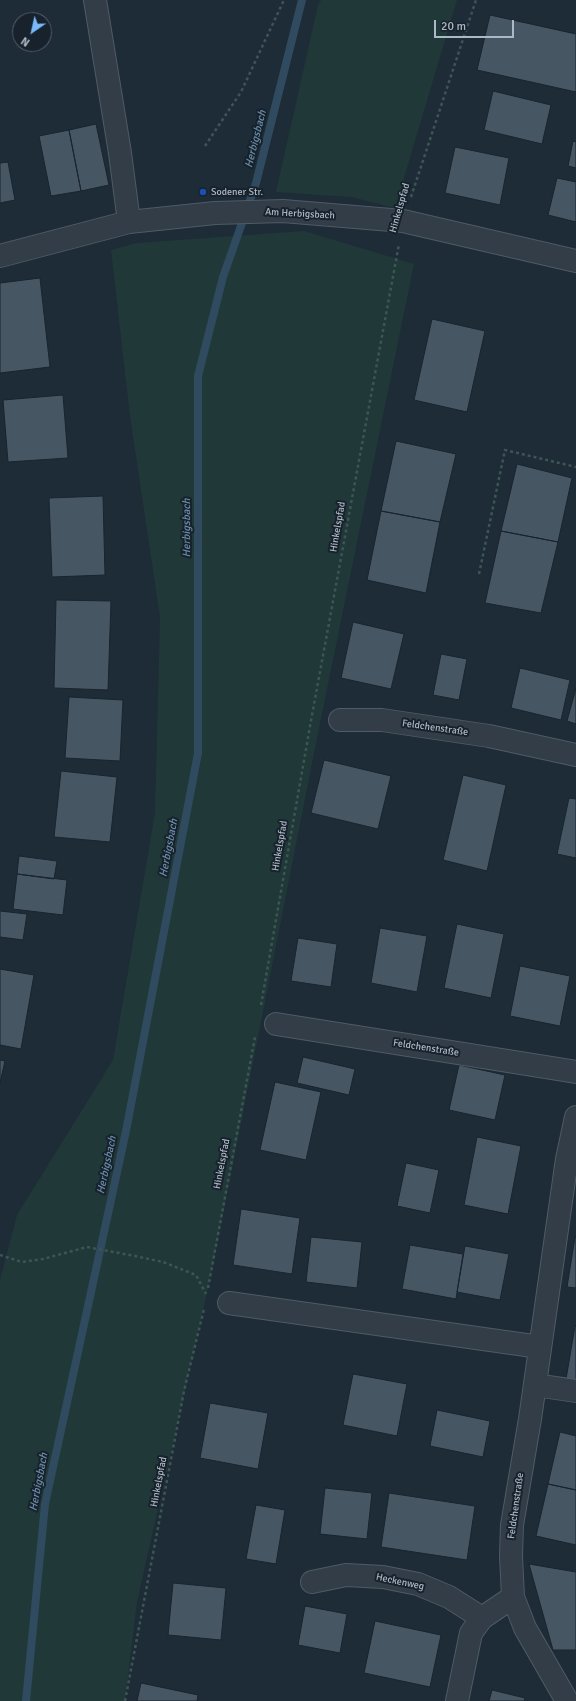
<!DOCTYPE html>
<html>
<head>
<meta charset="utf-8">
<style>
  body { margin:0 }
  #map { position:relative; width:576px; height:1701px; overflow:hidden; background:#1e2c37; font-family:Signika,sans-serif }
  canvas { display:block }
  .north { position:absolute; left:12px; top:12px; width:40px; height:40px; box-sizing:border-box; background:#18222c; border:1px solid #535e69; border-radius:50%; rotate:214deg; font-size:11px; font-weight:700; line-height:16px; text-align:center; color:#acb8c5 }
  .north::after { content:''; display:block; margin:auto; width:14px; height:18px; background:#79bafc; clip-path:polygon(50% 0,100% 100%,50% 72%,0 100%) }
  .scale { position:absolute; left:434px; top:20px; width:80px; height:18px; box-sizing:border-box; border:2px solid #acb8c5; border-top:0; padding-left:5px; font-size:12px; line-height:14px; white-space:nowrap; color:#acb8c5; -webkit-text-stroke:3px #18222c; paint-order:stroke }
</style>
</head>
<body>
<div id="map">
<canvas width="576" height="1701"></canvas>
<div class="north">N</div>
<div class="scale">20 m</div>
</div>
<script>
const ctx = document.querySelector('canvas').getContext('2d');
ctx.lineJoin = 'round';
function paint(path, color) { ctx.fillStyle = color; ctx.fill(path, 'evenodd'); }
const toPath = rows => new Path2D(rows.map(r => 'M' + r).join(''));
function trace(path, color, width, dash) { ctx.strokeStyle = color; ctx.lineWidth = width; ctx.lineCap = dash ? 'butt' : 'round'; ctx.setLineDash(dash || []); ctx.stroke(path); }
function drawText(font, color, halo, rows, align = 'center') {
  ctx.font = font + ' Signika,sans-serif'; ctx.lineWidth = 4; ctx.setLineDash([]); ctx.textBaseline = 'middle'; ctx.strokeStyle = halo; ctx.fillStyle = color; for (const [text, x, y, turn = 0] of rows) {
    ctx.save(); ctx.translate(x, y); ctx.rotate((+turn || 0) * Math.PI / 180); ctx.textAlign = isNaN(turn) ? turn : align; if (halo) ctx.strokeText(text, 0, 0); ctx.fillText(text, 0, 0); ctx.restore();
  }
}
paint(toPath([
  [321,0,457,0,395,208,351,197,276,192,318,5],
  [304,231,414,264,317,738,211,1275,137,1602,125,1701,0,1701,0,1280,17,1215,113,1060,155,813,160,617,130,416,111,250,137,243]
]), '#203838');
trace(toPath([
  [26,1701,45,1504,126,1131,198,753,198,376,223,277,256,183,302,0]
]), '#304a5f', 8);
const building = toPath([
  [490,15,576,34,576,92,477,70,490,15],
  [493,91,551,105,542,144,484,130,493,91],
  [96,124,109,185,81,191,69,130,96,124],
  [69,130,81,191,51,196,39,136,69,130],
  [573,141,576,142,576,168,568,166,573,141],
  [455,147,509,158,500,205,445,193,455,147],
  [8,162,15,200,0,203,0,163,8,162],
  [557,178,576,182,576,222,548,215,557,178],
  [40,278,50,367,0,373,0,283,40,278],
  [432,319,485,331,467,412,414,400,432,319],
  [63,395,68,458,8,462,3,400,63,395],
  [396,441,456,454,440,522,381,511,396,441],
  [517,464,572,478,558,542,501,531,517,464],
  [103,496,105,575,52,577,49,498,103,496],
  [381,511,440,522,426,593,367,580,381,511],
  [501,531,558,542,541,613,485,603,501,531],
  [56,600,111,601,108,690,54,688,56,600],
  [353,622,404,634,391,689,341,678,353,622],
  [441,654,467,659,459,700,433,695,441,654],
  [520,668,570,680,561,720,511,708,520,668],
  [576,688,576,724,567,721,576,688],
  [69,697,123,700,120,761,65,758,69,697],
  [324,760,391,776,378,829,311,813,324,760],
  [61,771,117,777,110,842,54,837,61,771],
  [463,775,506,785,487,871,443,860,463,775],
  [569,798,576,799,576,858,557,854,569,798],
  [19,856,57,861,54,879,17,874,19,856],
  [17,874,67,880,63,915,13,909,17,874],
  [0,911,27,914,23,940,0,937,0,911],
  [457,924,504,934,491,998,444,988,457,924],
  [380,928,427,936,417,992,371,983,380,928],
  [298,938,337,944,331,987,291,981,298,938],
  [520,966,570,976,560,1026,510,1016,520,966],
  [0,969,34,975,21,1049,0,1045,0,969],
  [303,1057,355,1069,349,1095,297,1083,303,1057],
  [0,1060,5,1061,0,1083,0,1060],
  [459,1065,505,1075,495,1120,449,1110,459,1065],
  [275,1082,321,1092,306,1160,260,1150,275,1082],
  [477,1137,521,1146,508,1214,464,1205,477,1137],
  [406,1163,439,1170,430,1213,397,1206,406,1163],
  [241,1209,300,1218,292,1274,233,1265,241,1209],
  [311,1237,362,1242,357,1288,306,1282,311,1237],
  [575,1237,576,1238,576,1288,567,1287,575,1237],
  [410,1245,463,1254,456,1299,402,1289,410,1245],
  [465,1246,509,1254,500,1300,457,1292,465,1246],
  [575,1326,576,1326,576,1386,565,1385,575,1326],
  [353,1374,407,1384,397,1436,343,1425,353,1374],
  [210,1403,268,1413,258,1469,200,1458,210,1403],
  [437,1410,490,1421,483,1457,430,1446,437,1410],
  [560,1432,576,1436,576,1490,548,1484,560,1432],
  [548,1484,576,1490,576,1545,536,1536,548,1484],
  [325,1488,372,1493,367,1539,320,1534,325,1488],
  [389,1493,475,1506,467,1560,381,1547,389,1493],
  [256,1505,285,1510,276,1564,246,1559,256,1505],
  [529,1564,576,1572,576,1650,553,1650,529,1564],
  [173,1583,226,1588,221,1640,168,1635,173,1583],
  [305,1606,347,1614,340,1653,298,1645,305,1606],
  [375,1621,441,1635,430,1687,364,1673,375,1621],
  [141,1683,198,1695,197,1701,137,1701,141,1683],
  [492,1690,525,1698,524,1701,489,1701,492,1690]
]);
paint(building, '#465663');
trace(building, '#1a242e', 1);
const minor = toPath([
  [95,0,120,153,129,222],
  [0,256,129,222,215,213,283,211,403,221,576,261],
  [340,720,382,720,489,736,576,755],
  [276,1024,576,1072],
  [229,1303,540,1347],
  [535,1385,576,1391],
  [312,1582,346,1575,383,1577,418,1584,449,1597,482,1618],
  [457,1701,471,1633,482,1618,513,1597],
  [567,1701,525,1628,513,1597,511,1556,512,1525,530,1419,567,1159,576,1117]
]);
trace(minor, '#4f5b66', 24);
trace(toPath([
  [205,146,241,92,284,0],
  [411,197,476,0],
  [479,574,505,450,576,467],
  [261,1005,312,715,399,244],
  [0,1255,22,1262,43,1259,87,1247,135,1256,163,1262,196,1275,206,1294],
  [208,1288,255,1037],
  [125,1701,184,1391,204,1309]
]), '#3e5555', 2.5, [3, 3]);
trace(minor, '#323d47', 22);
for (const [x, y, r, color] of [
  [203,192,4,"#1a4fb4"]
]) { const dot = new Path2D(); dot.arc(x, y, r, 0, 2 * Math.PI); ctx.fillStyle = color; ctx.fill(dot); trace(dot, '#18222c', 1.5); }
drawText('10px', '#acb8c5', '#18222c', [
  ["Sodener Str.",211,192]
], 'left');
drawText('10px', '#acb8c5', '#18222c', [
  ["Hinkelspfad",400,208,-74],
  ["Am Herbigsbach",300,214,3],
  ["Hinkelspfad",338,527,-80],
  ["Feldchenstraße",435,728,8],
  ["Hinkelspfad",280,846,-80],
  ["Feldchenstraße",426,1048,9],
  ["Hinkelspfad",222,1164,-79],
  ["Hinkelspfad",159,1482,-79],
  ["Feldchenstraße",516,1506,-82],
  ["Heckenweg",400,1582,12]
]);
drawText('italic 11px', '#6a8daa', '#18222c', [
  ["Herbigsbach",256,139,-76],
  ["Herbigsbach",187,528,-90],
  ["Herbigsbach",169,848,-79],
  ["Herbigsbach",107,1165,-78],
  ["Herbigsbach",39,1482,-79]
]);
</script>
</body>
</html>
